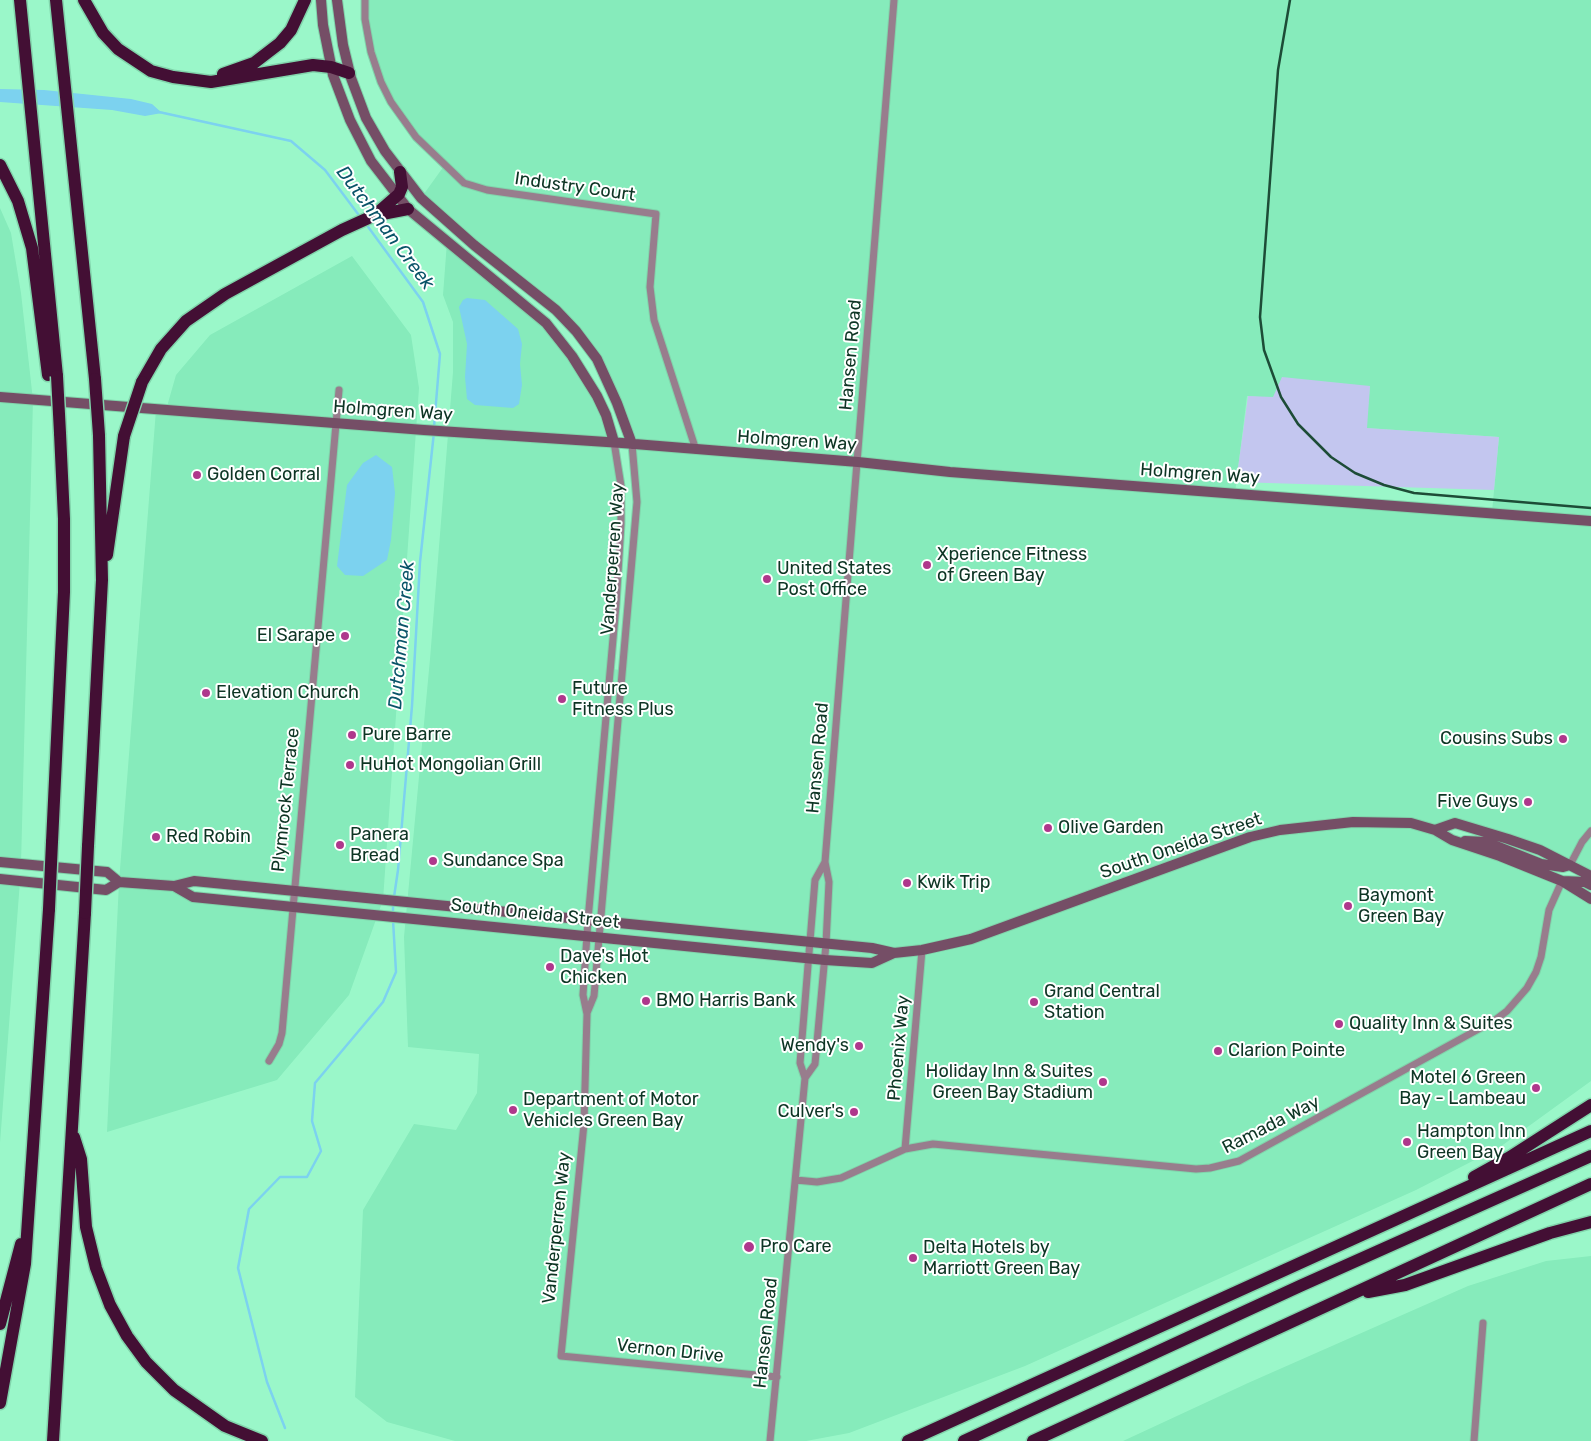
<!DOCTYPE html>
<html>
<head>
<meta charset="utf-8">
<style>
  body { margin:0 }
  canvas { display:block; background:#9af7c9 }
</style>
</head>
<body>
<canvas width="1591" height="1441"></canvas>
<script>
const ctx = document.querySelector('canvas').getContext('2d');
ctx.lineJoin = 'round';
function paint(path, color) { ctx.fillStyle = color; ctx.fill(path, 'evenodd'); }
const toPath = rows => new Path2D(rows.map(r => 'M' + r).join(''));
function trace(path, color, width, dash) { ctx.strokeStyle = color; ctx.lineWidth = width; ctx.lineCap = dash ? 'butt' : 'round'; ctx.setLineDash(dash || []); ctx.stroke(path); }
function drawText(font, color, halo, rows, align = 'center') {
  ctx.font = font + ' Rubik,sans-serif'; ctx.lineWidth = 4; ctx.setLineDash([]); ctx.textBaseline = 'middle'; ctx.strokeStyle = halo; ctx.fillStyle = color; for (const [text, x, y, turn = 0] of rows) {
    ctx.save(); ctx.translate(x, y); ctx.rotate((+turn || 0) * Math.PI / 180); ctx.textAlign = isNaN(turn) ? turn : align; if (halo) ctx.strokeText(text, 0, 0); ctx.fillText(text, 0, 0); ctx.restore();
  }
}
paint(toPath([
  [365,0,1591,0,1591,876,1570,865,1455,823,1436,830,1500,856,1591,899,1591,1081,1500,1147,1416,1190,1025,1366,849,1433,806,1441,455,1441,387,1422,355,1397,363,1210,414,1124,456,1130,477,1093,479,1054,408,1047,404,937,430,659,453,372,453,322,443,295,447,242,546,323,606,415,621,486,611,669,621,670,637,502,632,444,617,403,576,331,421,198,444,166,402,120,374,61],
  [1370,386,1366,428,1499,437,1492,512,1235,493,1247,396,1273,398],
  [0,208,11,233,21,293,33,400,21,864,0,862],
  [352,256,411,335,419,388,383,900,349,995,277,1080,107,1132,119,882,156,410,166,410,176,375,210,335],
  [194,881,292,892,291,906,193,897,174,886],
  [0,879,20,881,0,1143],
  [1591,1256,1591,1441,1123,1441,1248,1383,1468,1286,1546,1261]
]), '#86ebbb');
paint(toPath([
  [1282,377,1370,386,1367,428,1499,437,1494,490,1236,482,1248,396,1273,397]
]), '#c3c6ef');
paint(toPath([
  [0,89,44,90,131,99,152,104,162,113,145,116,112,110,0,102],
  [467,298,485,300,518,329,522,344,520,364,522,385,519,404,513,408,475,405,467,399,465,377,467,344,459,307,463,300],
  [376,455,392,467,395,493,391,540,387,560,363,576,345,575,337,566,347,485,363,463]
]), '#7cd2ef');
trace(toPath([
  [159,112,291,141,325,170,361,218],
  [366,224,423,302,440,354,434,427],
  [394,897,398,870,412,706,420,562,434,432],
  [393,915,393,903],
  [285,1428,267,1382,238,1268,249,1209,280,1177,307,1177,321,1151,312,1121,315,1083,383,1002,396,972,393,920]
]), '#7cd2ef', 2.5);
const street = toPath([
  [365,0,365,19,371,52,381,82,391,102,416,137,464,183,487,190,656,214,650,287,654,320,696,450],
  [614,442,621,486,621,524,616,605,588,920,583,995,587,1014,584,1124,561,1356,777,1377],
  [1570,865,1582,842,1591,831],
  [587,1013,594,996,637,502,632,444],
  [269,1061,279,1044,282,1033,339,390],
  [805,1078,815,1064,826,944,829,882,825,862,894,0],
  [905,1149,922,950],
  [796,1180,817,1182,841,1178,905,1149,933,1144,1196,1169,1210,1168,1239,1161,1495,1020,1507,1011,1527,988,1536,972,1541,957,1549,910,1562,881],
  [770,1441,805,1078,800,1063,815,880,825,862],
  [1474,1441,1483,1323]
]);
const secondary = toPath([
  [321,0,323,25,333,75,350,120,371,161,408,209,546,323,572,356,597,396,606,415,614,442],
  [337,0,343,45,351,78,366,118,385,151,421,198,474,245,556,310,576,331,597,359,617,403,632,444],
  [0,397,424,430,622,443,858,462,950,472,1591,521],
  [1435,830,1455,823,1508,839,1540,850,1591,876],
  [1465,841,1486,842,1541,864,1563,867,1570,865],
  [0,862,107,872,119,882,174,886,194,881,872,948,894,953],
  [0,879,106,890,119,882],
  [1563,881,1585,882,1591,885],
  [174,886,193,897,825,960,872,963,894,953,922,950,971,939,1250,837,1280,830,1353,822,1411,823,1435,830,1452,840,1500,856,1562,881,1591,899]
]);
const highway = toPath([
  [20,0,57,376],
  [56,0,95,379],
  [84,0,103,33,118,49,151,71,173,77,211,82,313,65,331,67,349,73],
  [223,74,254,63,280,43,291,30,305,0],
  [0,165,18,201,32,248,48,375],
  [377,215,408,209],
  [142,382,161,349,186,321,225,294,342,230,375,215,399,194,402,187,400,172],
  [107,555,124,436],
  [52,842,64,592,64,519,60,433],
  [88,846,102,580,99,435],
  [74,1137,81,1159,86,1227,96,1268,110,1305,127,1336,146,1362,174,1390,225,1426,262,1441],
  [1474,1177,1510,1157,1591,1105],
  [1368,1292,1405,1285,1550,1233,1591,1222],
  [0,1324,21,1244],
  [0,1403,25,1264,49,909],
  [53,1441,85,913],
  [908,1441,1591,1131],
  [964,1441,1300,1286,1591,1156],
  [1033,1441,1591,1184]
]);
trace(street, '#81d4ab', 9);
trace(secondary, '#81d4ab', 12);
trace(highway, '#81d4ab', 15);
trace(street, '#987d8d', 7);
trace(secondary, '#754e66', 10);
trace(highway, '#430f34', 12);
trace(toPath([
  [1290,0,1278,70,1260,317,1264,350,1281,397,1298,424,1331,457,1355,473,1384,485,1414,493,1591,508]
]), '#1d4c37', 2.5);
const highwayBridge = toPath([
  [57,376,60,433],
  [95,379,99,435],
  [124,436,142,382],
  [49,909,52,842],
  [85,913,88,846]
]);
trace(highwayBridge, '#81d4ab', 15, []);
trace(highwayBridge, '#430f34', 12);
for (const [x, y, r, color] of [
  [197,475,5,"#af378c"],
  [927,565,5,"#af378c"],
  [767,579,5,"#af378c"],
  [345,636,5,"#af378c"],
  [206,693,5,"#af378c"],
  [562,699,5,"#af378c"],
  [352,735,5,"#af378c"],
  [1563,739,5,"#af378c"],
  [350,765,5,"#af378c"],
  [1528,802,5,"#af378c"],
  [1048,828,5,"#af378c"],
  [156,837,5,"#af378c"],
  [340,845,5,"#af378c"],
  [433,861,5,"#af378c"],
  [907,883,5,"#af378c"],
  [1348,906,5,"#af378c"],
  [550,967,5,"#af378c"],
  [646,1001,5,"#af378c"],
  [1034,1002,5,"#af378c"],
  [1339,1024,5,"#af378c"],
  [859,1046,5,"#af378c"],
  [1218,1051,5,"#af378c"],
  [1103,1082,5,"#af378c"],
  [1536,1088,5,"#af378c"],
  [513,1110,5,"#af378c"],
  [854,1112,5,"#af378c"],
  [1407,1142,5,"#af378c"],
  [749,1247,6,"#af378c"],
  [913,1258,5,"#af378c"]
]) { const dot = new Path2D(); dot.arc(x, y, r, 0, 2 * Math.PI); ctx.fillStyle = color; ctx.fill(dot); trace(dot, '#fff', 2); }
drawText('18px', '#0d3524', '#fff', [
  ["Industry Court",575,187,8],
  ["Hansen Road",851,355,-85],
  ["Holmgren Way",393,411,4],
  ["Holmgren Way",797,441,4],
  ["Holmgren Way",1200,474,4],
  ["Vanderperren Way",613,559,-86],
  ["Hansen Road",818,758,-85],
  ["Plymrock Terrace",286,800,-84],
  ["South Oneida Street",1181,846,-19],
  ["South Oneida Street",535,914,6],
  ["Phoenix Way",899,1048,-85],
  ["Ramada Way",1271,1125,-27],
  ["Vanderperren Way",557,1228,-84],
  ["Hansen Road",766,1333,-84],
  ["Vernon Drive",670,1351,6]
]);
drawText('18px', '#0d3524', '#fff', [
  ["Golden Corral",207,475],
  ["Xperience Fitness",937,555],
  ["of Green Bay",937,576],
  ["United States",777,569],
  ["Post Office",777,590],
  ["El Sarape",335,636,"right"],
  ["Future",572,689],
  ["Fitness Plus",572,710],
  ["Elevation Church",216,693],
  ["Pure Barre",362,735],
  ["Cousins Subs",1553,739,"right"],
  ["HuHot Mongolian Grill",360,765],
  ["Five Guys",1518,802,"right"],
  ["Olive Garden",1058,828],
  ["Panera",350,835],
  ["Bread",350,856],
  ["Red Robin",166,837],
  ["Sundance Spa",443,861],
  ["Kwik Trip",917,883],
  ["Baymont",1358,896],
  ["Green Bay",1358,917],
  ["Dave's Hot",560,957],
  ["Chicken",560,978],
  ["Grand Central",1044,992],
  ["Station",1044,1013],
  ["BMO Harris Bank",656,1001],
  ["Quality Inn & Suites",1349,1024],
  ["Wendy's",849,1046,"right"],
  ["Clarion Pointe",1228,1051],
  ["Holiday Inn & Suites",1093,1072,"right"],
  ["Green Bay Stadium",1093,1093,"right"],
  ["Motel 6 Green",1526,1078,"right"],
  ["Bay - Lambeau",1526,1099,"right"],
  ["Department of Motor",523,1100],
  ["Vehicles Green Bay",523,1121],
  ["Culver's",844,1112,"right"],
  ["Hampton Inn",1417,1132],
  ["Green Bay",1417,1153],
  ["Pro Care",760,1247],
  ["Delta Hotels by",923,1248],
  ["Marriott Green Bay",923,1269]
], 'left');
drawText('italic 19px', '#095468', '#fff', [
  ["Dutchman Creek",385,228,53],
  ["Dutchman Creek",402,635,-85]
]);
</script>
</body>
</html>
